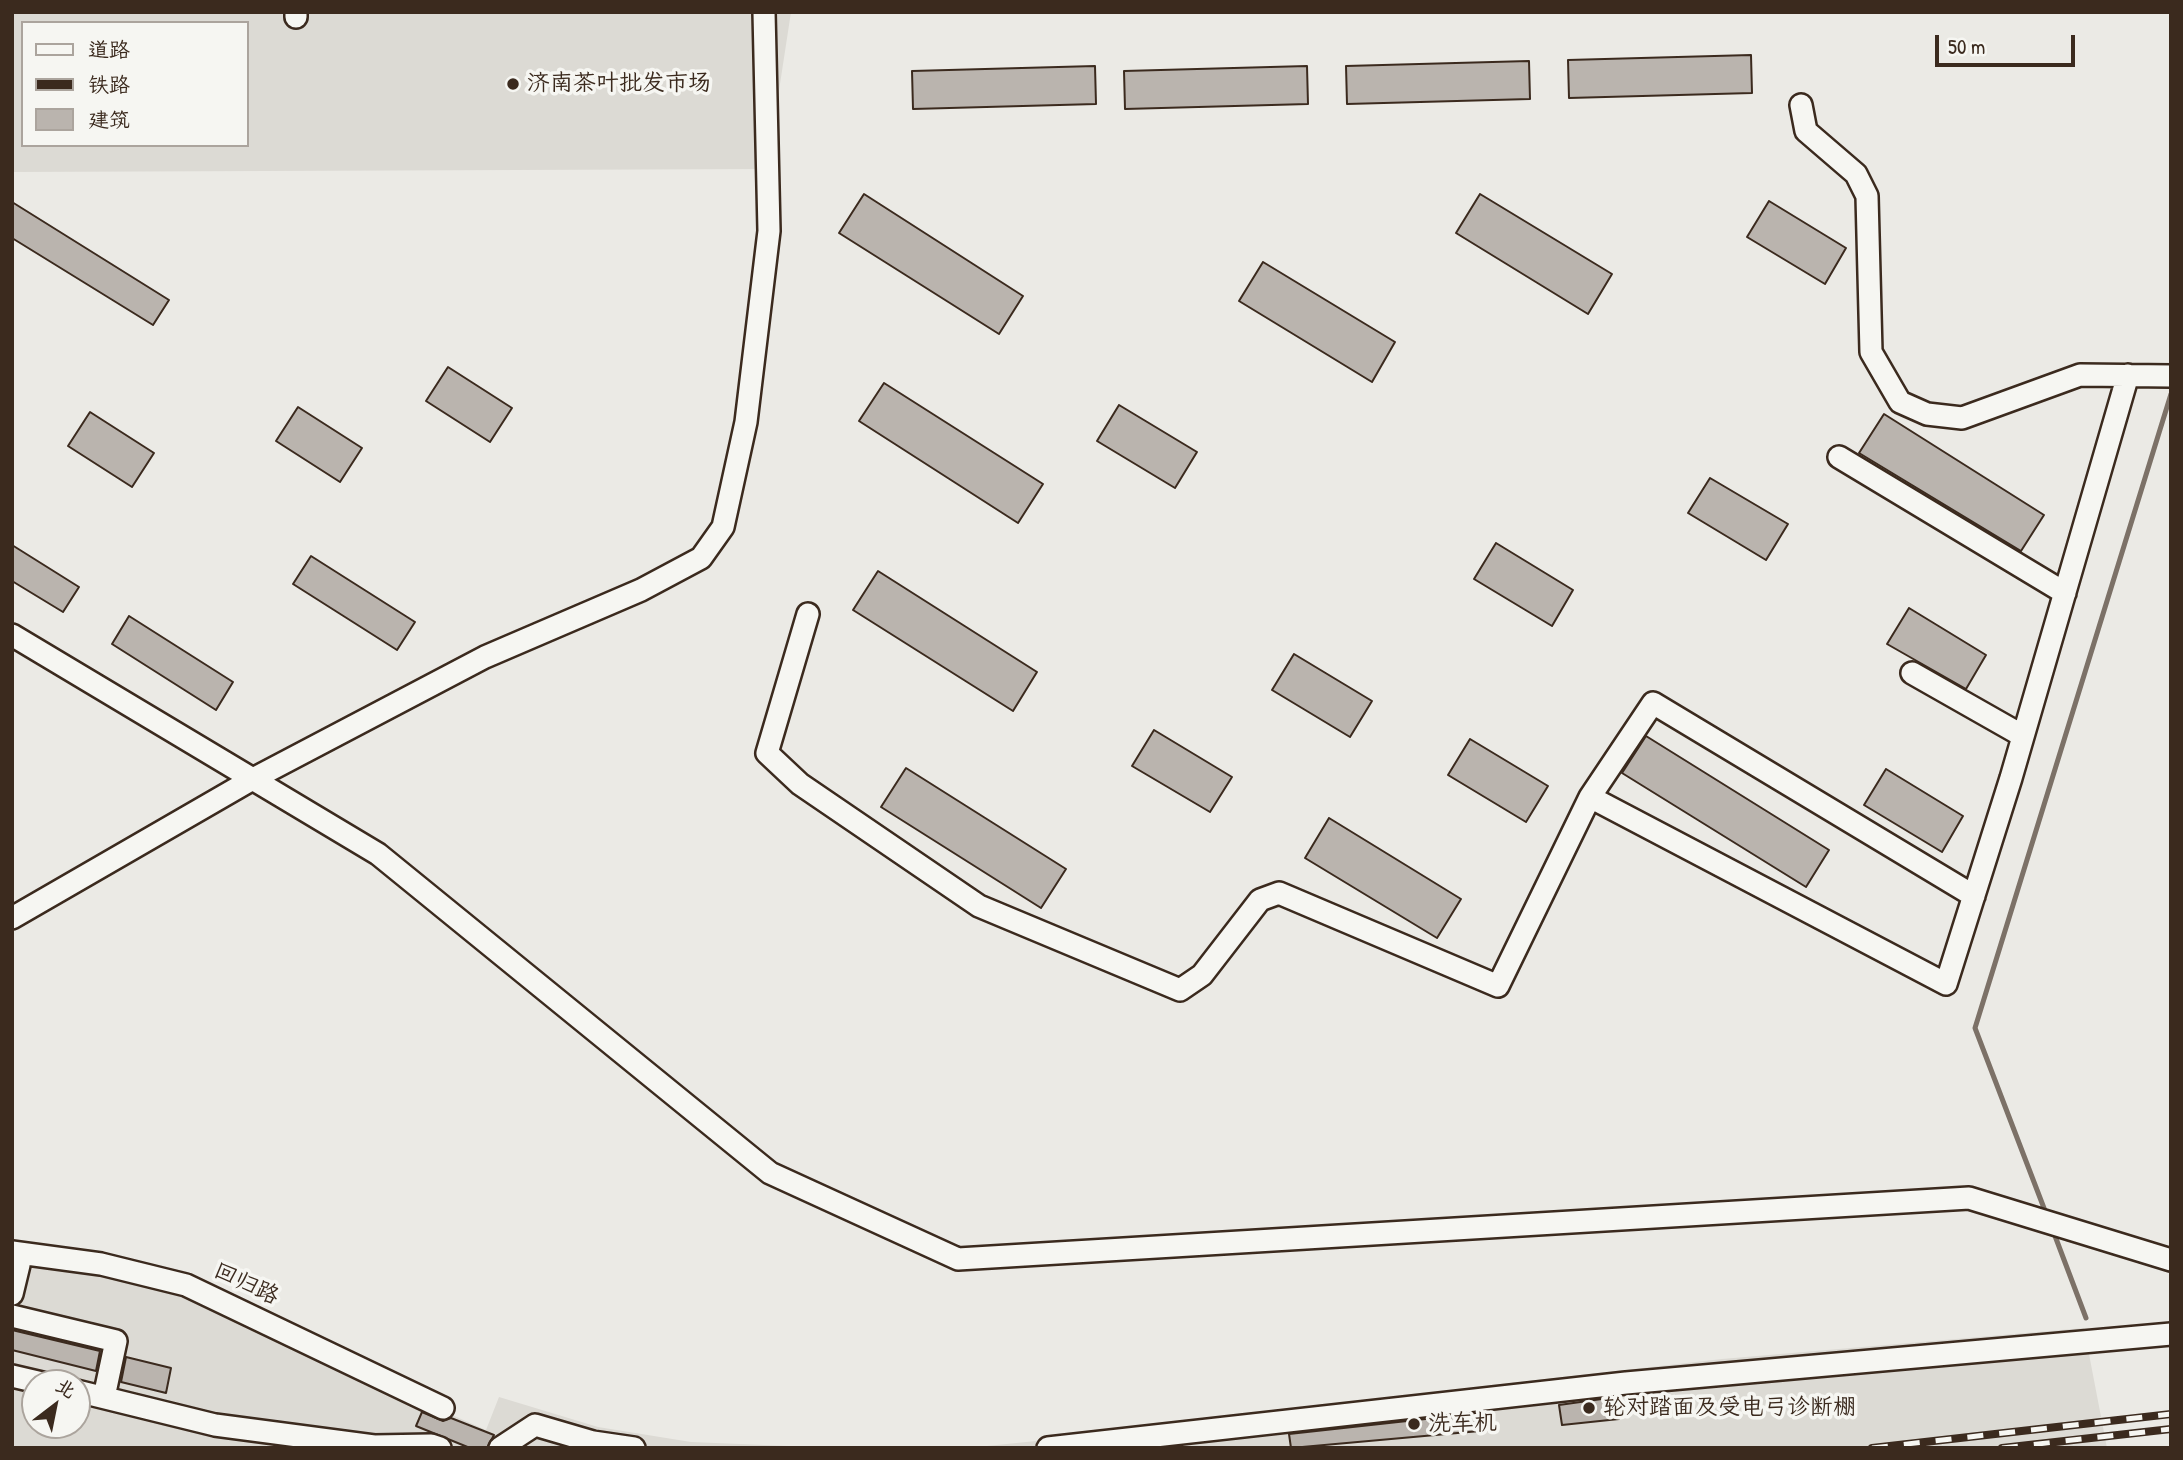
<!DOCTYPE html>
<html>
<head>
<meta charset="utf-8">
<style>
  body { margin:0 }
  #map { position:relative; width:2183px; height:1460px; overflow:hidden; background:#ebeae5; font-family:"Patrick Hand","LXGW WenKai TC",sans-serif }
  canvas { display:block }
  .frame { position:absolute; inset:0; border:14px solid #3b2a1e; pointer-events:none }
  .legend { position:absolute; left:21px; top:21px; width:228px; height:126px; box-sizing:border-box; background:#f6f6f2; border:2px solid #aba49d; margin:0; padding:9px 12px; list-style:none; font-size:21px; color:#3b2a1e }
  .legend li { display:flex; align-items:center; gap:14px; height:35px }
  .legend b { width:35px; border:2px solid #aba49d }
  .north { position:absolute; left:21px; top:1369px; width:70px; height:70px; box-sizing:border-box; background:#f6f6f2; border:2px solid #aba49d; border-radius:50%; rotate:32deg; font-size:19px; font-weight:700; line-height:28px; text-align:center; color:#3b2a1e }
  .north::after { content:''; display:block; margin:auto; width:24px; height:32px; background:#3b2a1e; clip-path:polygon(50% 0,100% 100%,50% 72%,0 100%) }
  .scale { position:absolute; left:1935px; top:35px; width:140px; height:32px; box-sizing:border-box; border:4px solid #3b2a1e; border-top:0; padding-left:9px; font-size:21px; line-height:24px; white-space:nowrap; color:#3b2a1e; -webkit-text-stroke:5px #f6f6f2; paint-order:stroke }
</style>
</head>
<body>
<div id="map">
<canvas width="2183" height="1460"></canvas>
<div class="frame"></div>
<ul class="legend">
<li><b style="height:9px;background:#f6f6f2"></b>道路</li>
<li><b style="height:9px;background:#3b2a1e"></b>铁路</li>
<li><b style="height:19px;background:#bab4ae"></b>建筑</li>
</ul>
<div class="north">北</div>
<div class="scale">50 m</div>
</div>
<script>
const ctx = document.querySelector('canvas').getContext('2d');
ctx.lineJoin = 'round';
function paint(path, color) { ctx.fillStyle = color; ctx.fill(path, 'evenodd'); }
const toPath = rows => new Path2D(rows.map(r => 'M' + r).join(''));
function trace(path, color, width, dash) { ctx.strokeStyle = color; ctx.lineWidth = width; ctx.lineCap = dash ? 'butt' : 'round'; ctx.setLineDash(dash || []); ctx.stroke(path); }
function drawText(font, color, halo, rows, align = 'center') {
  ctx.font = font + ' "Patrick Hand","LXGW WenKai TC",sans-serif'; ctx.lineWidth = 7; ctx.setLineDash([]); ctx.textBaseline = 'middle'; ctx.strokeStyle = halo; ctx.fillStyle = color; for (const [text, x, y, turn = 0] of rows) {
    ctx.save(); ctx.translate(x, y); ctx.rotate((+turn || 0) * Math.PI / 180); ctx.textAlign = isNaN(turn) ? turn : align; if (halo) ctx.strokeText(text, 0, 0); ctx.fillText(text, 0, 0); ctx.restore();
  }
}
paint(toPath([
  [12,12,791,12,767,169,12,172],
  [23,23,247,23,247,145,23,145],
  [12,1259,153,1283,486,1430,499,1397,598,1427,691,1442,837,1448,12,1448],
  [35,1383,77,1383,77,1425,35,1425],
  [2084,1328,2107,1448,889,1448,977,1447,1489,1395,1492,1385,1722,1359]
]), '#dcdad4');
trace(toPath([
  [2047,1216,1975,1028,2171,394],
  [2052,1228,2086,1318]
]), '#7c7167', 5);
const building = toPath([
  [1751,55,1752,93,1569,98,1568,60,1751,55],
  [1529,61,1530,99,1347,104,1346,66,1529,61],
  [1095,66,1096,104,913,109,912,71,1095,66],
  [1307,66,1308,104,1125,109,1124,71,1307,66],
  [864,194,1023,296,999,334,839,233,864,194],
  [1480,194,1612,274,1588,314,1456,233,1480,194],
  [1769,201,1846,248,1825,284,1747,237,1769,201],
  [12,202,169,300,153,325,12,238,12,202],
  [1263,262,1395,342,1372,382,1239,301,1263,262],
  [448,367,512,408,490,442,426,401,448,367],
  [884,383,1043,484,1018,523,859,421,884,383],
  [1119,405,1197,452,1175,488,1097,441,1119,405],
  [298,407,362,448,340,482,276,441,298,407],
  [90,412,154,453,132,487,68,446,90,412],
  [1884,414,2044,515,2021,551,1859,453,1884,414],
  [1710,478,1788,524,1766,560,1688,513,1710,478],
  [1496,543,1573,590,1552,626,1474,579,1496,543],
  [12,545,79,587,63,612,12,581,12,545],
  [311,556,415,622,397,650,293,584,311,556],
  [878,571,1037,672,1013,711,853,610,878,571],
  [1909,608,1986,655,1966,689,1887,644,1909,608],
  [129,616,233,682,216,710,112,644,129,616],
  [1294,654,1372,701,1350,737,1272,690,1294,654],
  [1154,730,1232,777,1210,812,1132,766,1154,730],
  [1646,736,1829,850,1806,887,1622,773,1646,736],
  [1470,739,1548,786,1526,822,1448,775,1470,739],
  [906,768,1066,869,1041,908,881,807,906,768],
  [1886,769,1963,816,1942,852,1864,805,1886,769],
  [1329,818,1461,899,1437,938,1305,858,1329,818],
  [12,1330,100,1351,96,1371,12,1350,12,1330],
  [126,1357,171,1368,166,1393,121,1382,126,1357],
  [1616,1397,1619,1419,1562,1425,1559,1405,1616,1397],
  [422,1412,443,1421,451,1418,494,1435,487,1448,470,1448,416,1426,422,1412],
  [1489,1412,1491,1430,1291,1448,1289,1434,1489,1412]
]);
paint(building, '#bab4ae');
trace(building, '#3b2a1e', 2);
const minor = toPath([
  [296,12,296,17],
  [1801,105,1806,131,1856,174,1867,196,1871,352,1900,402,1927,414,1962,418,2080,375,2171,376],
  [1839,457,2065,593],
  [808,614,767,753,800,784,979,906,1180,990,1202,975,1260,900,1279,893,1498,986,1590,797,1946,984,2011,778,2128,375],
  [12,635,378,854,770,1173,958,1259,1969,1198,2171,1260],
  [1912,673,2023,736],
  [1590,797,1653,703,1974,896],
  [12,918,251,780,485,657,641,590,701,558,723,527,746,422,769,231,764,12],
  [12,1252,101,1264,186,1285,443,1408],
  [12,1294,19,1265],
  [12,1316,116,1341,104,1397],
  [12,1376,42,1383],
  [77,1391,215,1425,374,1446,431,1445,440,1448],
  [500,1448,535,1425,593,1442,634,1448],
  [1048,1448,1626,1383,2171,1334]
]);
trace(minor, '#3b2a1e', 26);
trace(minor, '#f6f6f2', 21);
const rail = toPath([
  [1872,1448,2171,1414],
  [2002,1448,2171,1429]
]);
trace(rail, '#3b2a1e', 8);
trace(rail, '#f6f6f2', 5, [16]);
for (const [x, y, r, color] of [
  [513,84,7,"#3b2a1e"],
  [1589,1408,7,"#3b2a1e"],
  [1414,1424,7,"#3b2a1e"]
]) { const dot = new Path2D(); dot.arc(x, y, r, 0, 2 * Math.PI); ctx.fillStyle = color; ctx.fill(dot); trace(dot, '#f6f6f2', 2.5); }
drawText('23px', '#3b2a1e', '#f6f6f2', [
  ["济南茶叶批发市场",527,84],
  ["轮对踏面及受电弓诊断棚",1603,1408],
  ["洗车机",1428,1424]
], 'left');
drawText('23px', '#3b2a1e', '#f6f6f2', [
  ["回归路",246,1284,25]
]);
</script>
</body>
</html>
